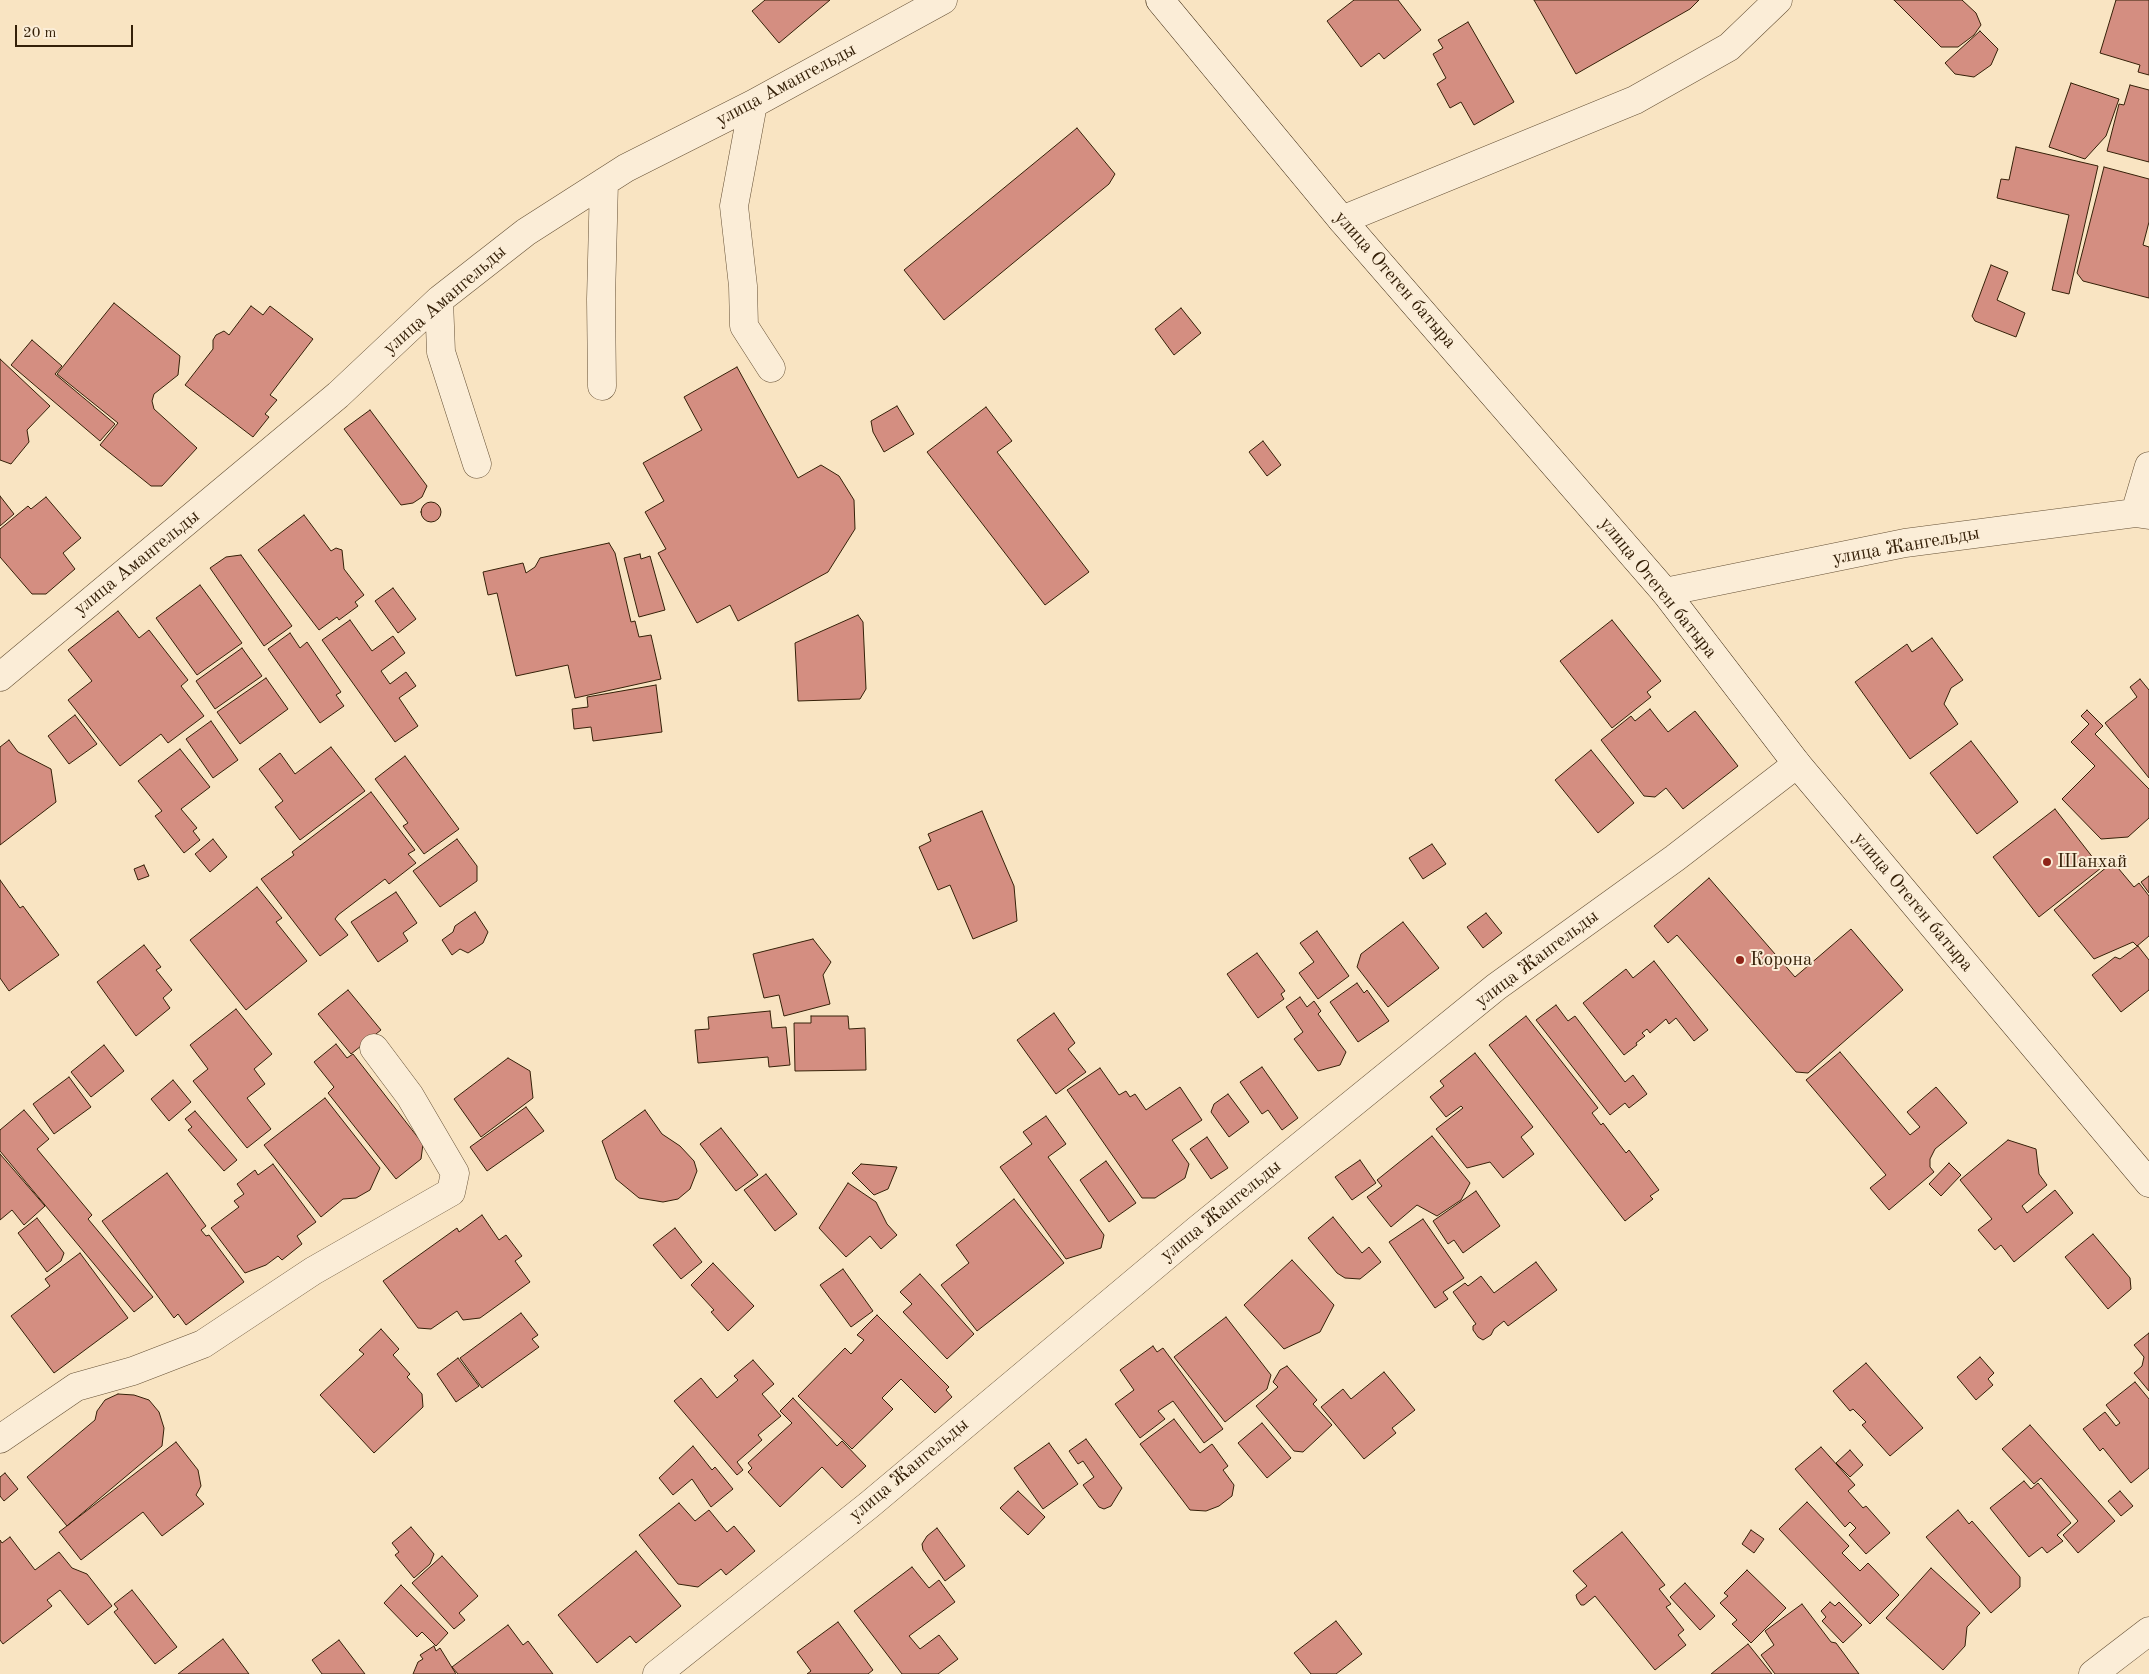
<!DOCTYPE html>
<html>
<head>
<meta charset="utf-8">
<style>
  body { margin:0 }
  #map { position:relative; width:2149px; height:1674px; overflow:hidden; background:#f9e4c2; font-family:"Old Standard TT",serif }
  canvas { display:block }
  .scale { position:absolute; left:15px; top:25px; width:118px; height:22px; box-sizing:border-box; border:2px solid #352008; border-top:0; padding-left:6px; font-size:15px; line-height:18px; white-space:nowrap; color:#352008; -webkit-text-stroke:4px #fbedd7; paint-order:stroke }
</style>
</head>
<body>
<div id="map">
<canvas width="2149" height="1674"></canvas>
<div class="scale">20 m</div>
</div>
<script>
const ctx = document.querySelector('canvas').getContext('2d');
ctx.lineJoin = 'round';
function paint(path, color) { ctx.fillStyle = color; ctx.fill(path, 'evenodd'); }
const toPath = rows => new Path2D(rows.map(r => 'M' + r).join(''));
function trace(path, color, width, dash) { ctx.strokeStyle = color; ctx.lineWidth = width; ctx.lineCap = dash ? 'butt' : 'round'; ctx.setLineDash(dash || []); ctx.stroke(path); }
function drawText(font, color, halo, rows, align = 'center') {
  ctx.font = font + ' "Old Standard TT",serif'; ctx.lineWidth = 4; ctx.setLineDash([]); ctx.textBaseline = 'middle'; ctx.strokeStyle = halo; ctx.fillStyle = color; for (const [text, x, y, turn = 0] of rows) {
    ctx.save(); ctx.translate(x, y); ctx.rotate((+turn || 0) * Math.PI / 180); ctx.textAlign = isNaN(turn) ? turn : align; if (halo) ctx.strokeText(text, 0, 0); ctx.fillText(text, 0, 0); ctx.restore();
  }
}
const building = toPath([
  [765,0,830,0,779,43,752,11,765,0],
  [1354,0,1398,0,1421,30,1384,59,1379,53,1361,67,1327,21,1354,0],
  [1534,0,1699,0,1690,9,1576,74,1534,0],
  [1894,0,1962,0,1976,13,1981,25,1974,35,1958,47,1941,47,1894,0],
  [2116,0,2149,0,2149,75,2138,72,2140,65,2100,53,2116,0],
  [1468,22,1514,102,1474,125,1461,102,1450,108,1437,84,1446,78,1433,54,1443,48,1438,40,1468,22],
  [1980,31,1998,49,1991,65,1974,77,1955,74,1945,63,1980,31],
  [2071,83,2119,99,2106,136,2085,159,2049,147,2071,83],
  [2130,85,2149,90,2149,162,2107,151,2119,104,2124,105,2130,85],
  [1077,128,1115,174,1109,184,944,320,904,270,1077,128],
  [2016,147,2098,166,2069,294,2052,290,2069,215,1997,198,2001,179,2009,180,2016,147],
  [2104,167,2149,179,2149,222,2143,245,2149,247,2149,298,2083,281,2077,273,2104,167],
  [1991,265,2008,272,1997,300,2025,313,2016,337,1975,321,1972,316,1991,265],
  [114,303,180,356,178,375,154,394,152,401,154,409,197,448,162,486,151,486,100,445,118,423,57,374,114,303],
  [251,306,263,315,270,306,313,339,270,395,277,400,265,414,269,417,253,437,185,385,213,349,213,340,216,335,224,331,229,335,251,306],
  [1181,308,1201,333,1174,355,1155,329,1181,308],
  [32,340,62,366,55,374,115,424,100,441,11,365,32,340],
  [0,359,50,406,27,430,29,442,11,464,0,460,0,359],
  [737,367,798,478,821,465,839,476,854,500,855,529,828,572,738,621,730,605,697,623,658,553,666,549,645,512,664,501,643,463,702,430,684,397,737,367],
  [897,406,914,434,884,452,873,432,871,421,897,406],
  [986,407,1012,441,997,452,1089,572,1045,605,927,452,986,407],
  [370,410,427,486,422,497,413,503,401,505,344,429,370,410],
  [1263,441,1281,465,1267,476,1249,452,1263,441],
  [0,496,14,514,0,526,0,496],
  [46,497,81,538,63,553,75,569,46,594,32,594,0,557,0,529,28,506,31,509,46,497],
  '421 512a10 10 0 1 1 20 0a10 10 0 1 1-20 0Z',
  [304,515,331,551,336,548,342,550,344,569,364,595,355,602,358,606,339,620,337,617,319,630,258,550,304,515],
  [609,543,615,553,631,622,635,621,639,637,651,635,661,679,575,698,568,665,516,676,497,593,488,595,483,572,523,563,526,573,535,567,540,558,609,543],
  [640,554,641,559,650,556,665,610,639,617,624,558,640,554],
  [241,555,292,626,264,646,210,568,226,557,241,555],
  [200,585,242,643,197,675,156,618,200,585],
  [393,588,416,619,398,633,375,601,393,588],
  [118,611,139,638,149,630,188,680,181,686,204,716,168,743,161,734,120,766,68,700,92,681,68,650,118,611],
  [858,615,863,622,866,689,860,699,798,701,795,643,858,615],
  [350,620,372,651,393,636,405,653,381,671,390,684,406,672,416,686,399,698,418,726,395,742,322,640,350,620],
  [1612,620,1661,681,1647,692,1651,697,1612,728,1560,661,1612,620],
  [290,633,300,648,307,642,341,692,336,695,344,706,320,723,268,649,290,633],
  [1932,638,1963,680,1951,688,1944,704,1958,724,1910,759,1855,682,1907,644,1912,652,1932,638],
  [242,648,262,676,215,709,196,681,242,648],
  [266,678,288,709,240,744,217,712,266,678],
  [2140,679,2149,690,2149,778,2105,723,2137,697,2130,687,2140,679],
  [656,685,662,732,593,741,591,727,574,729,572,709,588,707,587,697,656,685],
  [1650,709,1668,732,1695,711,1738,766,1683,809,1666,788,1655,797,1644,796,1601,740,1631,716,1635,721,1650,709],
  [2087,710,2103,726,2095,734,2149,789,2149,818,2128,837,2101,839,2062,799,2095,766,2071,742,2089,724,2081,716,2087,710],
  [75,715,97,744,69,764,48,736,75,715],
  [211,721,238,760,213,778,186,739,211,721],
  [9,740,18,752,51,769,56,802,0,845,0,747,9,740],
  [1971,741,2018,802,1977,834,1930,773,1971,741],
  [331,747,365,791,300,840,275,807,283,801,259,769,280,753,295,774,331,747],
  [180,749,210,787,181,809,197,828,193,831,200,840,184,853,155,816,162,811,138,781,180,749],
  [1591,750,1634,803,1598,833,1555,780,1591,750],
  [405,756,459,829,424,854,403,826,408,823,375,779,405,756],
  [371,792,415,850,408,854,416,863,389,884,385,879,338,915,335,919,348,935,320,956,261,879,294,855,292,852,371,792],
  [2055,809,2101,868,2039,917,1993,857,2055,809],
  [982,811,1014,886,1017,921,973,939,950,885,938,890,919,847,931,841,928,834,982,811],
  [213,839,227,857,210,872,195,854,213,839],
  [457,839,477,866,477,881,440,907,413,871,457,839],
  [1432,844,1446,864,1423,879,1409,858,1432,844],
  [2113,862,2134,887,2139,883,2149,896,2149,936,2137,946,2133,942,2094,959,2054,910,2113,862],
  [144,865,149,876,138,880,134,869,144,865],
  [2149,876,2149,893,2141,882,2149,876],
  [1709,878,1795,977,1851,929,1903,990,1808,1073,1796,1072,1677,935,1668,943,1654,926,1709,878],
  [0,880,20,908,23,906,59,955,9,991,0,978,0,880],
  [257,887,282,918,276,922,307,961,246,1010,190,940,257,887],
  [396,892,417,923,403,933,408,941,378,962,351,922,396,892],
  [475,912,488,932,483,943,468,953,460,949,452,955,442,940,453,932,455,926,475,912],
  [1486,913,1502,933,1483,948,1467,927,1486,913],
  [1403,922,1439,968,1388,1007,1357,967,1361,954,1403,922],
  [1317,931,1349,976,1318,999,1299,973,1314,962,1300,943,1317,931],
  [813,939,831,962,823,975,830,1004,784,1016,779,995,764,998,753,954,813,939],
  [144,945,161,967,156,970,172,990,163,998,170,1008,136,1036,97,982,144,945],
  [2138,946,2149,960,2149,990,2121,1012,2092,975,2115,957,2120,959,2138,946],
  [1257,953,1285,991,1281,994,1284,999,1258,1018,1227,974,1257,953],
  [1654,961,1708,1030,1694,1041,1676,1018,1669,1024,1666,1019,1650,1033,1647,1029,1642,1033,1645,1036,1636,1043,1637,1045,1624,1055,1583,1003,1626,969,1633,978,1654,961],
  [1357,983,1364,993,1367,990,1389,1021,1358,1042,1330,1002,1357,983],
  [348,990,381,1030,351,1054,318,1014,348,990],
  [1300,997,1307,1007,1314,1001,1321,1011,1318,1014,1346,1052,1340,1065,1318,1071,1294,1039,1303,1032,1286,1007,1300,997],
  [1556,1005,1568,1021,1575,1016,1625,1082,1633,1075,1647,1094,1629,1108,1625,1103,1610,1115,1536,1020,1556,1005],
  [236,1009,272,1054,254,1069,265,1084,247,1098,271,1129,247,1148,193,1081,208,1069,190,1045,236,1009],
  [770,1011,772,1028,786,1027,790,1065,769,1067,768,1057,698,1063,695,1030,709,1029,708,1017,770,1011],
  [1054,1013,1075,1043,1068,1049,1086,1072,1056,1094,1017,1040,1054,1013],
  [811,1016,848,1016,849,1029,865,1028,866,1070,795,1071,794,1023,811,1023,811,1016],
  [1526,1016,1598,1108,1592,1113,1601,1125,1603,1123,1626,1153,1629,1150,1659,1190,1650,1196,1653,1199,1625,1221,1489,1045,1526,1016],
  [336,1044,347,1058,353,1054,423,1144,421,1159,396,1179,328,1093,334,1087,314,1062,336,1044],
  [104,1045,124,1071,91,1097,71,1072,104,1045],
  [1840,1052,1910,1135,1920,1127,1907,1112,1936,1087,1967,1123,1935,1149,1930,1159,1930,1167,1934,1172,1889,1210,1870,1188,1886,1175,1806,1080,1840,1052],
  [1475,1053,1533,1127,1521,1137,1534,1154,1503,1178,1490,1162,1467,1168,1436,1129,1463,1108,1461,1106,1446,1117,1430,1097,1444,1086,1440,1081,1475,1053],
  [508,1058,530,1071,533,1098,481,1137,454,1099,508,1058],
  [1262,1067,1298,1118,1282,1130,1268,1110,1262,1114,1240,1082,1262,1067],
  [1100,1068,1119,1095,1126,1091,1130,1097,1135,1094,1146,1110,1180,1087,1202,1120,1172,1140,1189,1164,1185,1178,1155,1198,1142,1198,1067,1090,1100,1068],
  [69,1077,91,1107,54,1134,33,1104,69,1077],
  [173,1080,191,1102,169,1121,151,1099,173,1080],
  [1228,1094,1249,1122,1229,1137,1211,1112,1214,1104,1228,1094],
  [325,1098,380,1168,370,1190,356,1198,343,1199,321,1217,264,1145,325,1098],
  [526,1107,544,1131,487,1171,470,1147,526,1107],
  [24,1110,49,1139,37,1149,92,1215,88,1219,153,1297,134,1312,0,1151,0,1130,24,1110],
  [645,1110,662,1134,680,1146,694,1161,697,1171,690,1189,678,1199,663,1202,639,1198,616,1179,602,1141,645,1110],
  [195,1111,237,1160,224,1171,188,1130,192,1127,185,1119,195,1111],
  [1046,1116,1066,1144,1048,1157,1104,1235,1101,1248,1066,1259,1000,1167,1032,1144,1023,1132,1046,1116],
  [721,1128,758,1175,736,1191,700,1144,721,1128],
  [1432,1136,1470,1183,1461,1200,1437,1216,1417,1205,1391,1227,1367,1197,1382,1186,1377,1180,1432,1136],
  [1207,1137,1228,1168,1211,1179,1190,1149,1207,1137],
  [2008,1140,2036,1149,2039,1174,2047,1185,2022,1206,2027,1213,2055,1190,2073,1213,2014,1262,2001,1245,1995,1250,1978,1230,1992,1219,1960,1180,2008,1140],
  [0,1154,45,1206,24,1225,12,1210,0,1220,0,1154],
  [1360,1160,1376,1183,1352,1200,1335,1177,1360,1160],
  [1106,1161,1136,1203,1109,1222,1080,1180,1106,1161],
  [1949,1163,1961,1175,1941,1196,1929,1184,1949,1163],
  [273,1164,316,1222,297,1236,302,1244,282,1260,278,1256,266,1265,245,1273,211,1228,239,1207,234,1201,244,1194,237,1184,255,1170,258,1175,273,1164],
  [861,1164,897,1167,888,1189,874,1195,852,1173,861,1164],
  [167,1173,206,1226,201,1230,206,1236,209,1235,244,1282,186,1325,178,1314,174,1318,102,1221,167,1173],
  [766,1174,797,1214,775,1231,744,1190,766,1174],
  [848,1183,876,1202,887,1224,897,1235,881,1249,870,1236,846,1257,819,1228,848,1183],
  [1476,1191,1500,1226,1463,1253,1454,1240,1448,1244,1433,1221,1476,1191],
  [1014,1199,1064,1263,977,1331,941,1285,969,1263,956,1245,1014,1199],
  [482,1215,499,1240,506,1235,522,1256,515,1261,530,1282,480,1318,463,1320,457,1311,431,1329,418,1328,383,1281,457,1228,459,1232,482,1215],
  [1333,1217,1362,1253,1369,1247,1381,1262,1360,1279,1345,1278,1337,1273,1308,1238,1333,1217],
  [37,1218,64,1253,61,1261,47,1272,18,1233,37,1218],
  [1423,1219,1464,1278,1443,1292,1448,1299,1435,1308,1389,1242,1423,1219],
  [675,1228,702,1262,681,1279,653,1245,675,1228],
  [2093,1234,2130,1278,2131,1289,2108,1309,2065,1257,2093,1234],
  [80,1253,128,1318,54,1373,11,1316,50,1286,45,1279,80,1253],
  [1292,1260,1334,1305,1320,1332,1284,1349,1244,1305,1292,1260],
  [1536,1262,1557,1290,1508,1326,1504,1321,1494,1329,1491,1335,1483,1340,1478,1337,1473,1330,1473,1326,1476,1324,1453,1292,1465,1283,1468,1286,1481,1276,1494,1293,1536,1262],
  [713,1263,754,1306,728,1331,711,1312,714,1310,691,1285,713,1263],
  [843,1269,873,1311,851,1327,820,1285,843,1269],
  [920,1274,974,1334,947,1359,903,1312,912,1304,900,1292,920,1274],
  [521,1313,538,1335,532,1339,539,1347,482,1388,460,1358,521,1313],
  [877,1315,949,1387,946,1390,952,1397,935,1413,901,1379,882,1398,893,1409,852,1449,798,1396,845,1348,851,1354,864,1340,857,1335,877,1315],
  [1226,1317,1271,1375,1267,1389,1225,1422,1174,1357,1226,1317],
  [381,1329,399,1349,393,1355,410,1374,407,1377,422,1394,423,1407,374,1453,320,1395,364,1354,359,1350,381,1329],
  [2149,1333,2149,1391,2134,1373,2142,1366,2144,1357,2134,1345,2149,1333],
  [1153,1346,1157,1352,1163,1348,1223,1429,1204,1443,1173,1401,1158,1411,1165,1419,1140,1438,1115,1404,1134,1390,1120,1370,1153,1346],
  [1980,1357,1994,1373,1988,1379,1993,1385,1976,1400,1957,1377,1980,1357],
  [458,1358,479,1386,456,1402,437,1374,458,1358],
  [753,1360,774,1384,762,1394,781,1416,758,1435,762,1440,737,1462,743,1470,737,1475,674,1401,701,1378,717,1398,738,1380,734,1376,753,1360],
  [1866,1363,1923,1428,1890,1456,1862,1425,1866,1422,1853,1409,1850,1411,1833,1391,1866,1363],
  [1287,1366,1317,1400,1313,1404,1332,1425,1303,1452,1294,1451,1256,1406,1278,1387,1273,1382,1280,1370,1287,1366],
  [1384,1372,1415,1410,1392,1428,1396,1433,1364,1459,1321,1407,1343,1389,1351,1399,1384,1372],
  [2135,1382,2149,1399,2149,1468,2131,1483,2103,1448,2100,1451,2083,1429,2105,1412,2116,1426,2120,1423,2106,1405,2135,1382],
  [118,1394,134,1395,149,1400,159,1412,164,1428,162,1446,67,1526,27,1477,95,1420,97,1411,105,1400,118,1394],
  [793,1398,837,1446,842,1441,866,1466,842,1488,822,1467,780,1507,748,1472,752,1468,748,1463,792,1423,780,1411,793,1398],
  [1174,1419,1200,1453,1212,1444,1228,1466,1223,1470,1234,1485,1232,1496,1219,1506,1206,1511,1190,1510,1140,1444,1174,1419],
  [1262,1423,1291,1458,1267,1478,1238,1443,1262,1423],
  [2030,1425,2115,1521,2078,1553,2063,1535,2078,1521,2041,1478,2034,1484,2002,1449,2030,1425],
  [1086,1439,1122,1488,1111,1506,1104,1509,1099,1507,1083,1485,1094,1477,1083,1461,1078,1464,1069,1451,1086,1439],
  [176,1442,198,1470,201,1486,196,1495,204,1504,162,1536,143,1512,81,1560,59,1532,176,1442],
  [1049,1443,1078,1484,1043,1509,1014,1468,1049,1443],
  [693,1446,712,1470,715,1467,733,1489,711,1507,692,1479,673,1495,659,1478,693,1446],
  [1821,1447,1855,1485,1848,1491,1863,1508,1866,1506,1890,1533,1866,1554,1849,1535,1856,1528,1850,1522,1845,1527,1795,1469,1821,1447],
  [1850,1450,1863,1465,1850,1477,1836,1463,1850,1450],
  [5,1473,18,1489,4,1501,0,1496,0,1477,5,1473],
  [2024,1481,2031,1489,2038,1483,2071,1523,2057,1535,2063,1541,2047,1553,2042,1547,2029,1557,1990,1508,2024,1481],
  [1018,1491,1045,1517,1028,1535,1000,1508,1018,1491],
  [2120,1491,2133,1506,2121,1516,2108,1501,2120,1491],
  [1807,1502,1849,1546,1842,1553,1860,1571,1868,1563,1899,1595,1870,1624,1779,1529,1807,1502],
  [679,1503,695,1521,709,1510,727,1532,734,1526,755,1551,726,1575,721,1569,698,1587,678,1584,639,1535,679,1503],
  [1958,1510,1969,1524,1972,1521,2020,1577,2020,1587,1991,1613,1926,1537,1958,1510],
  [411,1527,434,1554,430,1564,414,1578,395,1555,399,1552,392,1543,411,1527],
  [937,1528,965,1566,945,1581,923,1550,922,1544,927,1536,937,1528],
  [1751,1530,1764,1539,1754,1553,1742,1544,1751,1530],
  [1622,1532,1665,1585,1659,1589,1671,1604,1666,1607,1684,1630,1678,1635,1686,1645,1655,1670,1595,1596,1584,1605,1581,1605,1577,1599,1576,1595,1587,1586,1573,1571,1622,1532],
  [10,1537,35,1570,59,1552,72,1568,87,1574,112,1606,88,1625,60,1590,47,1600,52,1606,3,1644,0,1640,0,1540,2,1543,10,1537],
  [636,1551,681,1606,636,1643,630,1636,597,1663,558,1615,636,1551],
  [442,1556,478,1596,459,1613,465,1620,454,1629,412,1583,442,1556],
  [912,1567,929,1588,939,1580,955,1602,909,1636,920,1649,939,1635,958,1659,938,1674,902,1674,854,1611,912,1567],
  [1931,1568,1980,1613,1967,1627,1965,1646,1943,1670,1886,1618,1931,1568],
  [1747,1570,1786,1608,1751,1643,1732,1624,1737,1620,1720,1603,1728,1596,1724,1593,1747,1570],
  [1685,1583,1715,1616,1700,1630,1670,1597,1685,1583],
  [401,1585,448,1633,436,1646,422,1632,417,1637,384,1603,401,1585],
  [132,1590,177,1647,155,1664,114,1612,118,1609,114,1604,132,1590],
  [1830,1602,1835,1606,1839,1602,1862,1625,1843,1643,1822,1621,1826,1617,1821,1611,1830,1602],
  [1802,1604,1831,1642,1836,1643,1859,1674,1775,1674,1761,1655,1774,1645,1765,1631,1802,1604],
  [1336,1621,1362,1654,1336,1674,1311,1674,1294,1653,1336,1621],
  [838,1622,873,1670,868,1674,807,1674,811,1671,797,1652,838,1622],
  [508,1625,523,1645,528,1641,553,1674,458,1674,452,1667,508,1625],
  [223,1639,249,1674,178,1674,223,1639],
  [339,1640,365,1674,322,1674,312,1660,339,1640],
  [1748,1644,1772,1674,1711,1674,1748,1644],
  [434,1646,436,1651,440,1648,456,1674,413,1674,418,1662,423,1659,420,1655,434,1646]
]);
paint(building, '#d48e81');
trace(building, '#352008', 1);
const minor = toPath([
  [753,104,734,206,743,286,744,326,771,368],
  [1342,220,1635,100,1729,47,1778,0],
  [439,300,441,352,477,464],
  [602,386,601,299,604,182],
  [2135,513,2149,466],
  [1665,592,1905,543,2135,513,2149,515],
  [0,677,338,395,439,300,526,232,626,168,753,104,943,0],
  [0,1439,76,1387,133,1371,203,1344,313,1271,451,1192,455,1173,410,1096,374,1048],
  [657,1674,869,1505,1197,1230,1496,987,1675,858,1797,764],
  [2093,1674,2149,1631]
]);
const secondary = toPath([
  [1160,0,1342,220,1665,592,1797,764,2149,1183]
]);
trace(minor, '#665136', 29);
trace(secondary, '#352008', 29);
trace(minor, '#fbedd7', 28);
trace(secondary, '#fbedd7', 28);
for (const [x, y, r, color] of [
  [2047,862,5,"#8f2418"],
  [1740,960,5,"#8f2418"]
]) { const dot = new Path2D(); dot.arc(x, y, r, 0, 2 * Math.PI); ctx.fillStyle = color; ctx.fill(dot); trace(dot, '#fbedd7', 2); }
drawText('19px', '#352008', '#fbedd7', [
  ["улица Амангельды",786,85,-28],
  ["улица Отеген батыра",1395,280,49],
  ["улица Амангельды",445,300,-41],
  ["улица Жангельды",1906,546,-10],
  ["улица Амангельды",137,563,-39],
  ["улица Отеген батыра",1658,588,51],
  ["улица Отеген батыра",1913,902,50],
  ["улица Жангельды",1537,959,-37],
  ["улица Жангельды",1221,1211,-39],
  ["улица Жангельды",909,1470,-40]
]);
drawText('19px', '#352008', '#fbedd7', [
  ["Шанхай",2057,862],
  ["Корона",1750,960]
], 'left');
</script>
</body>
</html>
